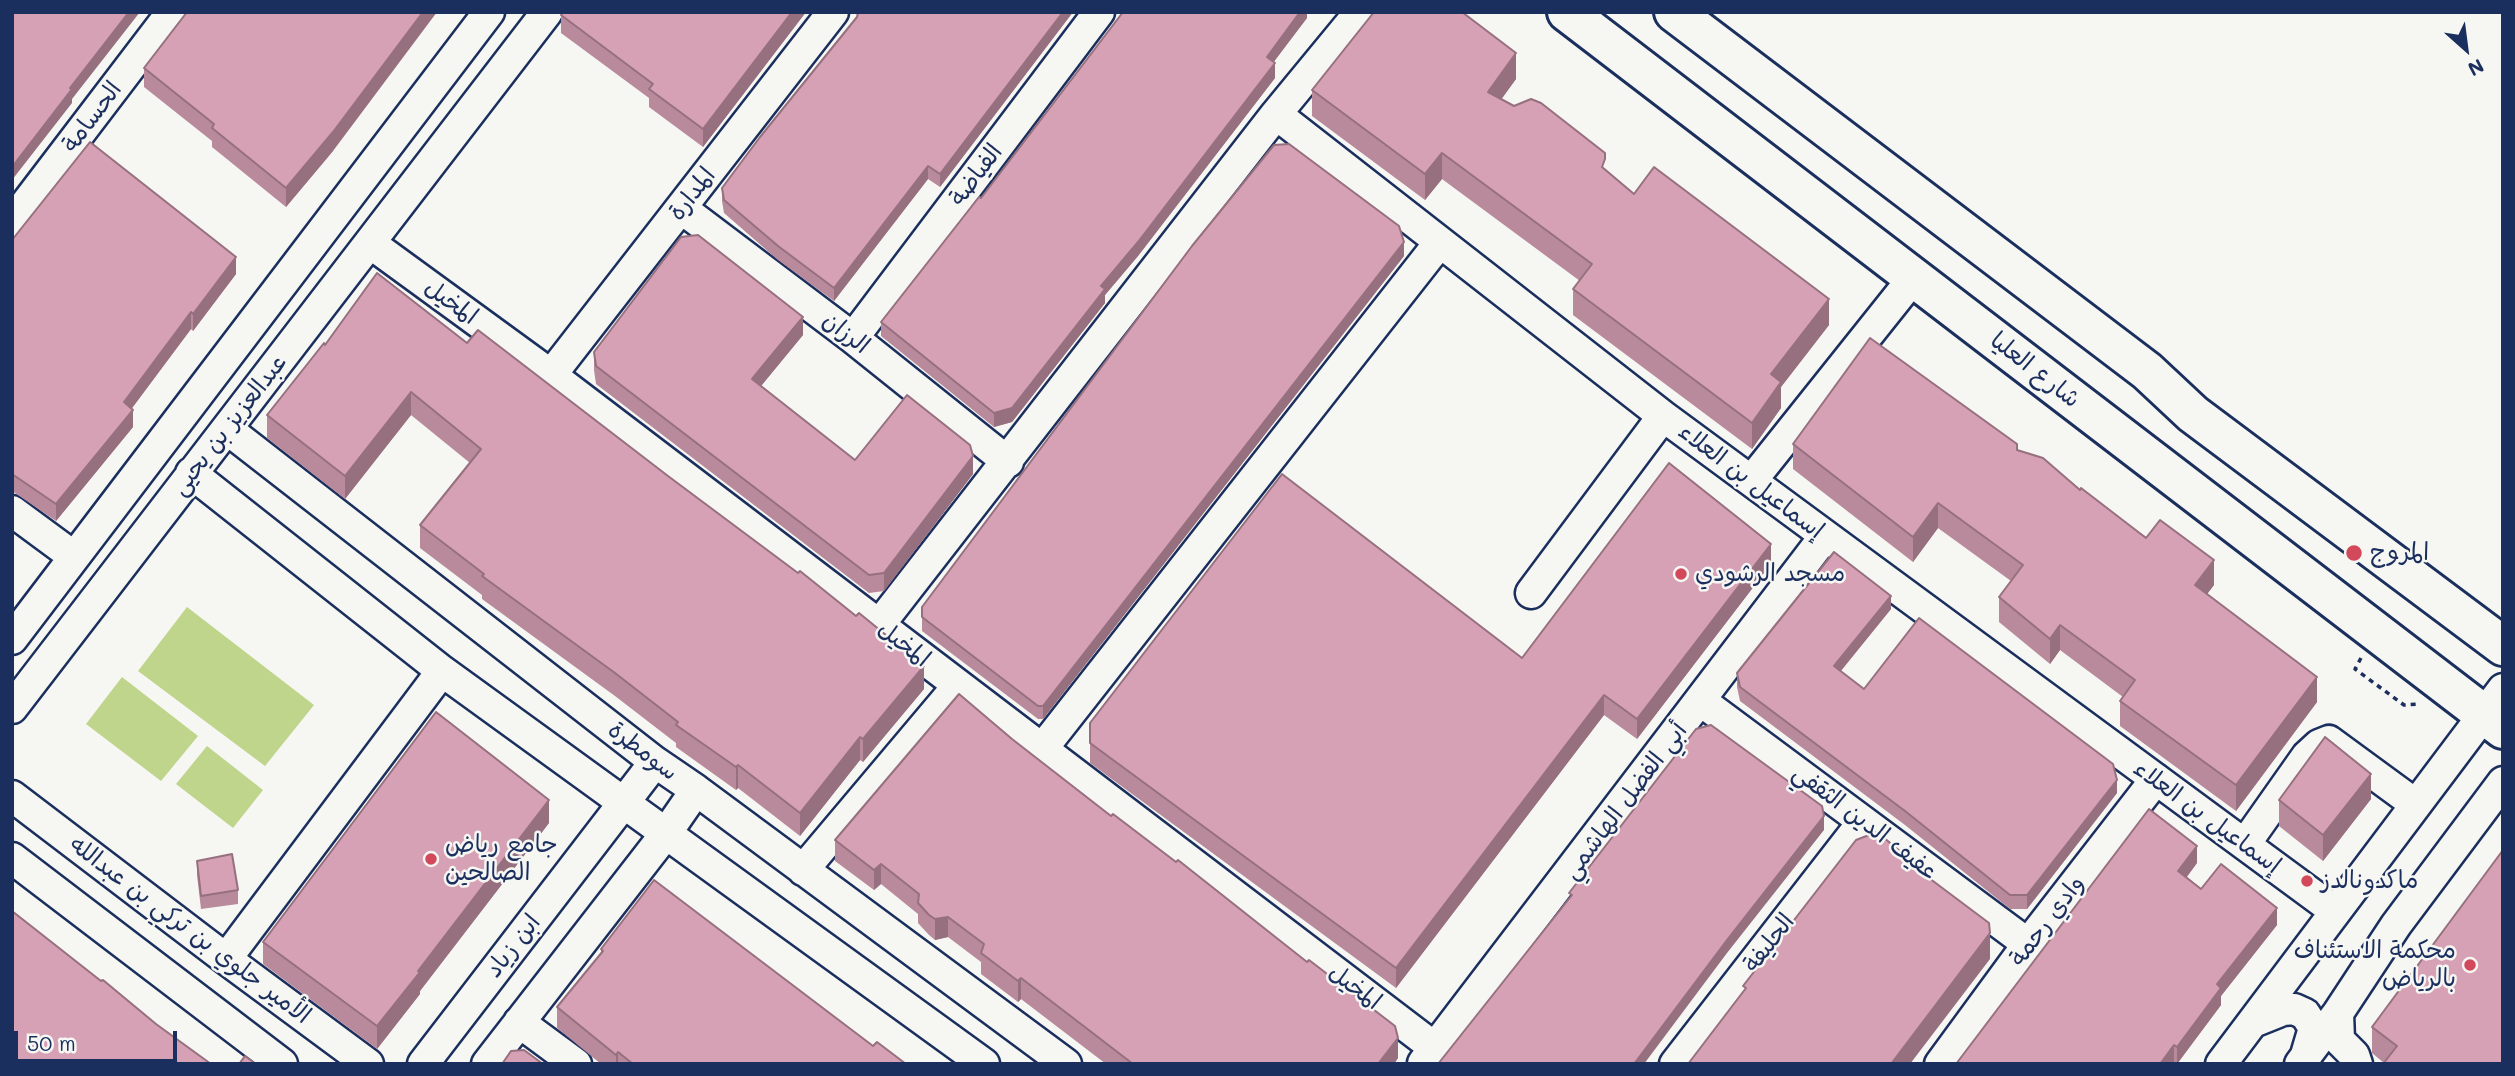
<!DOCTYPE html>
<html>
<head>
<meta charset="utf-8">
<style>
  body { margin:0 }
  #map { position:relative; width:2515px; height:1076px; overflow:hidden; background:#f6f6f2; font-family:Mali,sans-serif }
  canvas { display:block }
  .frame { position:absolute; inset:0; border:14px solid #1b2f5e; pointer-events:none }
  .north { position:absolute; left:2431px; top:14px; width:70px; height:70px; -webkit-text-stroke:5px #f6f6f2; paint-order:stroke; rotate:152deg; font-size:19px; font-weight:700; line-height:28px; text-align:center; color:#1b2f5e }
  .north::after { content:''; display:block; margin:auto; width:24px; height:32px; background:#1b2f5e; clip-path:polygon(50% 0,100% 100%,50% 72%,0 100%) }
  .scale { position:absolute; left:14px; top:1031px; width:163px; height:32px; box-sizing:border-box; border:4px solid #1b2f5e; border-top:0; padding-left:9px; font-size:21px; line-height:24px; white-space:nowrap; color:#1b2f5e; -webkit-text-stroke:5px #f6f6f2; paint-order:stroke }
</style>
</head>
<body>
<div id="map">
<canvas width="2515" height="1076"></canvas>
<div class="frame"></div>
<div class="north">N</div>
<div class="scale">50 m</div>
</div>
<script>
const ctx = document.querySelector('canvas').getContext('2d');
ctx.lineJoin = 'round';
function paint(path, color) { ctx.fillStyle = color; ctx.fill(path, 'evenodd'); }
const toPath = rows => new Path2D(rows.map(r => 'M' + r).join(''));
function trace(path, color, width, dash) { ctx.strokeStyle = color; ctx.lineWidth = width; ctx.lineCap = dash ? 'butt' : 'round'; ctx.setLineDash(dash || []); ctx.stroke(path); }
function drawText(font, color, halo, rows, align = 'center') {
  ctx.font = font + ' Mali,"Playpen Sans Arabic",sans-serif'; ctx.lineWidth = 5; ctx.setLineDash([]); ctx.textBaseline = 'middle'; ctx.strokeStyle = halo; ctx.fillStyle = color; for (const [text, x, y, turn = 0] of rows) {
    ctx.save(); ctx.translate(x, y); ctx.rotate((+turn || 0) * Math.PI / 180); ctx.textAlign = isNaN(turn) ? turn : align; if (halo) ctx.strokeText(text, 0, 0); ctx.fillText(text, 0, 0); ctx.restore();
  }
}
paint(toPath([
  [187,607,314,705,265,766,138,671],
  [122,677,198,736,161,781,86,724],
  [207,746,263,790,233,828,176,784]
]), '#bfd58b');
const minor = toPath([
  [1276,114,1663,416,2335,911],
  [681,208,853,338,1008,462],
  [12,222,172,12],
  [370,243,551,375,1435,1048],
  [853,338,1099,12],
  [551,375,833,12],
  [227,429,655,762,696,790,1066,1064],
  [191,473,442,671,984,1064],
  [1752,480,1914,277],
  [12,511,73,556],
  [1531,593,1663,416],
  [879,625,1276,114,1360,12],
  [12,639,489,12],
  [1701,701,2028,944],
  [12,708,547,12],
  [1042,749,1440,242],
  [12,796,226,959,368,1064],
  [2245,844,2307,756,2319,745,2329,741,2415,804],
  [12,858,282,1064],
  [803,870,958,686],
  [226,959,442,671],
  [2338,1013,2339,1040,2354,1055,2357,1064],
  [519,1022,576,1064],
  [2253,1022,2283,1010,2294,1009,2305,1014,2314,1028,2306,1055],
  [1423,1063,1825,536],
  [423,1064,655,762],
  [487,1064,667,832,696,790],
  [1675,1064,1863,822],
  [1940,1064,2028,944,2156,779],
  [2221,1064,2503,689],
  [2300,1064,2338,1013,2396,925,2503,782]
]);
const major = toPath([
  [1567,12,2503,729],
  [1674,12,2147,371,2193,414,2503,646]
]);
trace(minor, '#1b2f5e', 35);
trace(major, '#1b2f5e', 44);
trace(toPath([
  [2361,658,2355,669,2404,705,2420,704]
]), '#1b2f5e', 3.5, [5, 5]);
trace(minor, '#f6f6f2', 30);
trace(major, '#f6f6f2', 38);
paint(toPath([
  [563,12,806,12,703,147,649,107,649,98,561,33,561,15],
  [1073,12,940,187,928,179,834,301,778,260,724,213,722,201,722,188],
  [1307,12,1307,18,1273,62,1275,78,1138,256,1105,295,1105,303,1012,422,994,427,881,336,881,322],
  [144,68,333,151,286,207,212,147,212,141,144,87],
  [1516,79,1501,99,1605,169,1634,194,1829,325,1781,387,1781,408,1752,449,1573,315,1573,289,1580,281,1442,179,1425,200,1312,116,1312,90],
  [12,240,236,274,193,331,191,329,131,409,133,427,56,521,12,491],
  [1404,256,1043,719,1038,719,922,631,922,607],
  [803,335,761,386,855,460,973,474,884,591,869,593,596,384,594,370,594,352],
  [467,343,924,689,863,762,860,760,800,836,738,788,736,790,676,747,676,743,615,696,482,599,482,595,420,548,420,525,470,463,411,415,345,499,267,438,267,415,325,345],
  [1793,444,2017,450,2080,490,2214,585,2207,594,2317,702,2236,811,2120,726,2120,701,2123,697,2060,650,2050,664,1999,622,1999,597,2011,581,1938,528,1913,562,1793,469],
  [1771,564,1637,739,1604,715,1396,988,1090,763,1090,723,1522,658],
  [1891,609,1841,671,1864,689,2117,793,2027,909,2010,909,1905,825,1740,701,1737,687,1737,673],
  [1012,739,1398,1058,1394,1064,1106,1064,1021,999,1018,1002,981,974,981,962,948,937,935,940,929,935,918,923,918,914,881,884,874,890,835,861,835,840],
  [2371,799,2323,861,2279,826,2279,800],
  [549,823,420,991,420,994,377,1049,263,964,263,942],
  [197,861,238,890,238,904,201,909,197,875],
  [2197,863,2187,877,2201,889,2277,925,2221,996,2221,1005,2177,1064,2174,1062,2172,1064,1956,1064],
  [601,949,873,1046,906,1064,601,1064,557,1028,557,1007,601,954],
  [2372,1027,2503,1064,2384,1063,2372,1053]
]), '#b88a9c');
paint(toPath([
  [129,12,140,12,72,99,72,103,12,180,12,167,70,88],
  [423,12,437,12,333,151,286,207,286,188],
  [792,12,806,12,703,147,703,129],
  [1063,12,1073,12,940,187,940,174],
  [1300,12,1307,12,1307,18,1267,71,1267,57],
  [1516,53,1516,79,1488,118,1488,92],
  [1275,63,1275,78,1138,256,1105,295,1105,303,1012,422,994,427,994,413,1101,286],
  [1442,153,1442,179,1425,200,1425,174],
  [928,166,928,179,834,301,834,288],
  [1404,242,1404,256,1043,719,1043,706],
  [236,257,236,274,193,331,193,314],
  [1829,299,1829,325,1781,387,1781,408,1752,449,1752,423,1771,374],
  [191,312,191,329,124,419,124,402],
  [803,317,803,335,752,397,752,379],
  [411,392,411,415,345,499,345,476],
  [133,410,133,427,56,521,56,504],
  [973,456,973,474,884,591,884,573],
  [1938,503,1938,528,1913,562,1913,537],
  [1771,544,1771,564,1637,739,1637,719],
  [2214,560,2214,585,2195,610,2195,585],
  [1891,596,1891,609,1834,679,1834,666],
  [2060,625,2060,650,2050,664,2050,639],
  [924,666,924,689,863,762,863,739],
  [2317,677,2317,702,2236,811,2236,785],
  [1604,695,1604,715,1396,988,1396,968],
  [860,737,860,760,800,836,800,813],
  [738,765,738,788,736,790,736,767],
  [2371,774,2371,799,2323,861,2323,835],
  [2117,780,2117,793,2027,909,2027,895],
  [549,800,549,823,420,991,420,994,377,1049,377,1026,418,971],
  [1824,816,1824,830,1727,953,1644,1064,1634,1064,1727,940],
  [2197,846,2197,863,2178,888,2178,871],
  [881,864,881,884,874,890,874,870],
  [2277,908,2277,925,2221,996,2221,1005,2177,1064,2177,1047,2217,984],
  [948,917,948,937,935,940,935,919],
  [1990,933,1990,959,1910,1064,1891,1064],
  [1021,978,1021,999,1018,1002,1018,981],
  [1398,1038,1398,1058,1394,1064,1378,1064],
  [2174,1045,2174,1062,2172,1064,2160,1064],
  [618,1052,618,1064,616,1064,616,1055]
]), '#96707f');
const building = toPath([
  [12,12,129,12,70,88,72,89,12,167,12,12],
  [187,12,423,12,333,132,286,188,212,128,214,124,144,68,187,12],
  [563,12,792,12,703,129,649,89,653,84,561,15,563,12],
  [858,12,1063,12,940,174,928,166,834,288,778,246,724,200,722,188,760,137,857,17,858,12],
  [1123,12,1300,12,1267,57,1275,63,1138,242,1101,286,1105,289,1012,408,994,413,881,322,979,197,981,198,1123,12],
  [1374,12,1462,12,1516,53,1488,92,1514,106,1531,99,1541,103,1605,153,1605,159,1602,167,1634,194,1654,167,1829,299,1771,374,1781,382,1752,423,1573,289,1592,264,1442,153,1425,174,1312,90,1374,12],
  [90,142,236,257,193,314,191,312,124,402,133,410,56,504,12,474,12,240,90,142],
  [1289,144,1399,226,1404,242,1043,706,1038,706,922,617,922,607,1192,246,1274,145,1289,144],
  [698,235,803,317,752,379,855,460,907,395,970,445,973,456,884,573,869,575,596,366,594,352,681,237,698,235],
  [377,273,467,343,478,330,668,476,798,573,800,571,856,616,859,613,924,666,863,739,860,737,800,813,738,765,736,767,676,725,678,722,615,673,482,576,484,574,420,525,481,449,411,392,345,476,267,415,324,343,325,345,377,273],
  [1870,338,2017,444,2017,450,2043,458,2080,490,2081,488,2146,538,2160,520,2214,560,2195,585,2317,677,2236,785,2120,701,2135,680,2060,625,2050,639,1999,597,2023,565,1938,503,1913,537,1793,444,1870,338],
  [1669,463,1771,544,1637,719,1604,695,1396,968,1090,743,1090,723,1282,474,1522,658,1669,463],
  [1834,552,1891,596,1834,666,1864,689,1919,618,2113,764,2117,780,2027,895,2010,895,1905,811,1740,687,1737,673,1834,552],
  [959,694,1012,739,1111,816,1113,814,1176,862,1178,860,1307,962,1309,960,1395,1026,1398,1038,1378,1064,1133,1064,1021,978,1018,981,981,953,984,944,948,917,935,919,929,915,918,903,919,894,881,864,874,870,835,840,959,694],
  [436,712,549,800,418,971,420,972,377,1026,263,942,436,712],
  [1711,725,1822,806,1824,816,1727,940,1634,1064,1438,1064,1572,895,1569,893,1696,729,1711,725],
  [2325,737,2371,774,2323,835,2279,800,2325,737],
  [2149,809,2197,846,2178,871,2201,889,2221,864,2277,908,2217,984,2221,988,2177,1047,2174,1045,2160,1064,1956,1064,2149,809],
  [1877,832,1930,876,1929,878,1989,923,1990,933,1891,1064,1688,1064,1746,988,1743,986,1856,840,1877,832],
  [2503,850,2503,1064,2383,1064,2397,1046,2372,1027,2503,850],
  [232,854,238,890,201,896,197,861,232,854],
  [654,880,873,1046,877,1042,906,1064,633,1064,618,1052,616,1055,557,1007,603,951,601,949,654,880],
  [12,911,101,981,103,980,156,1024,211,1064,12,1064,12,911],
  [524,1050,543,1064,502,1064,511,1051,524,1050],
  [245,1056,256,1064,239,1064,245,1056]
]);
paint(building, '#d6a0b5');
trace(building, '#96707f', 2);
for (const [x, y, r, color] of [
  [2354,553,9,"#d1495b"],
  [1681,574,7,"#d1495b"],
  [431,859,7,"#d1495b"],
  [2307,881,7,"#d1495b"],
  [2470,965,7,"#d1495b"]
]) { const dot = new Path2D(); dot.arc(x, y, r, 0, 2 * Math.PI); ctx.fillStyle = color; ctx.fill(dot); trace(dot, '#f6f6f2', 2.5); }
drawText('24px', '#1b2f5e', '#f6f6f2', [
  ["الحسامة",92,117,-53],
  ["الفياضة",976,175,-53],
  ["المدارة",692,194,-52],
  ["المخيل",451,302,36],
  ["الرزان",846,333,38],
  ["شارع العليا",2035,370,38],
  ["عبدالعزيز بن يحيى",229,425,-52],
  ["إسماعيل بن العلاء",1751,481,37],
  ["المخيل",904,644,38],
  ["سومطرة",643,751,37],
  ["أبي الفضل الهاشمي",1625,801,-53],
  ["إسماعيل بن العلاء",2207,817,36],
  ["عفيف الدين الثقفي",1865,822,37],
  ["وادي رحمة",2047,921,-53],
  ["الأمير جلوي بن تركي بن عبدالله",190,930,37],
  ["الحليفة",1769,943,-52],
  ["ابن زياد",513,946,-52],
  ["المخيل",1355,987,37]
]);
drawText('24px', '#1b2f5e', '#f6f6f2', [
  ["المروج",2370,553],
  ["مسجد الرشودي",1695,574],
  ["جامع رياض",445,845],
  ["الصالحين",445,873],
  ["ماكدونالدز",2321,881],
  ["محكمة الاستئناف",2456,951,"right"],
  ["بالرياض",2456,979,"right"]
], 'left');
</script>
</body>
</html>
